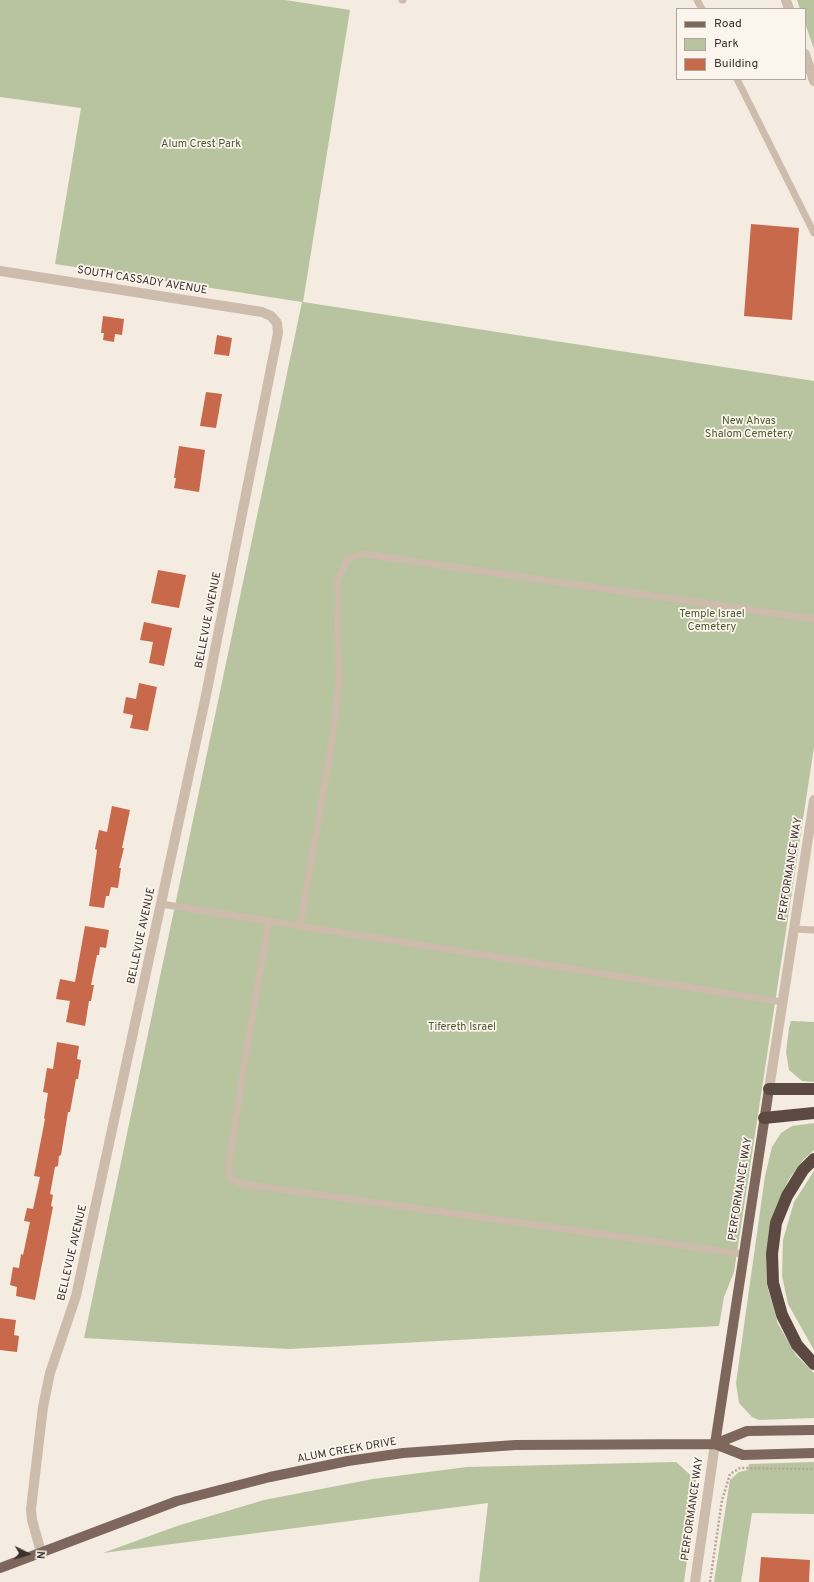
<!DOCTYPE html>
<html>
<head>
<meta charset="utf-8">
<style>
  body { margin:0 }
  #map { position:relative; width:814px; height:1582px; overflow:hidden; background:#f4ebe1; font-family:Overpass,sans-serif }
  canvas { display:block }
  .legend { position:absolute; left:676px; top:8px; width:130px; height:72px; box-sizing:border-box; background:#fbf5ee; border:1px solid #aea6a0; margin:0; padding:5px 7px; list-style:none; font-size:12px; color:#3b302b }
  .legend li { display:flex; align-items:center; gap:8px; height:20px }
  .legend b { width:20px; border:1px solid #aea6a0 }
  .north { position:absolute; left:8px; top:1534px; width:40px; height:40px; -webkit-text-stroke:3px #fbf5ee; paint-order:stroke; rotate:95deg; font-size:11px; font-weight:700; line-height:16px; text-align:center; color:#3b302b }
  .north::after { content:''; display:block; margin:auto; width:14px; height:18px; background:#3b302b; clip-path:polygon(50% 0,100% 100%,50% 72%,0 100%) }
</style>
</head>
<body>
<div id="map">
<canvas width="814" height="1582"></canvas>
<ul class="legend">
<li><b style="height:5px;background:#7d675c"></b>Road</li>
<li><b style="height:11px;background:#b8c4a0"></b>Park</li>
<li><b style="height:11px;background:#c8694b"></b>Building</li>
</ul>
<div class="north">N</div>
</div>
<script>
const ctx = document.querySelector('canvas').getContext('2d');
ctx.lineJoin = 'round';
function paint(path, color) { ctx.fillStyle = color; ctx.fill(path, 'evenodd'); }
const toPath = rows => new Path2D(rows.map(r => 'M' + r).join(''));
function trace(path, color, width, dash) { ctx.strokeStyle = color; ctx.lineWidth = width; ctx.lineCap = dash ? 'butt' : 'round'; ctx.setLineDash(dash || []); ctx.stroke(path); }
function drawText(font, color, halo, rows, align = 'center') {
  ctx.font = font + ' Overpass,sans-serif'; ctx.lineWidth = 3.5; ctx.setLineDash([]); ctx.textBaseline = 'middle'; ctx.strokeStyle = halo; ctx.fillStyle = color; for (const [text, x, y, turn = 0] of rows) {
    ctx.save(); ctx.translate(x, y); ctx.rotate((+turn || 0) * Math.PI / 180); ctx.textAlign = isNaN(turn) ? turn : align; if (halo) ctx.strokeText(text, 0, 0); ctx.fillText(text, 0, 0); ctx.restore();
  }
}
paint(toPath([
  [0,0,285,0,350,10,303,302,814,381,814,747,734,1272,724,1297,719,1326,289,1349,84,1338,302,302,55,264,81,108,0,97],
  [797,0,814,0,814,49,805,23,805,9,800,9],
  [791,1021,814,1022,814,1082,802,1081,789,1070,786,1052,789,1028],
  [814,1123,814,1150,804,1159,789,1179,776,1207,770,1231,766,1259,767,1285,778,1324,796,1355,814,1373,814,1418,759,1420,752,1417,739,1403,736,1383,765,1176,772,1147,781,1133,792,1126],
  [814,1171,814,1350,788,1304,782,1276,783,1240,794,1202],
  [676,1462,696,1480,695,1500,684,1582,479,1582,488,1503,103,1553,177,1526,264,1500,373,1479,467,1467],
  [814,1462,814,1514,752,1513,741,1582,714,1582,730,1480,739,1472,748,1470,749,1464]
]), '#b8c4a0');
paint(toPath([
  [751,224,799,228,792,320,744,316],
  [103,316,124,319,122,335,115,334,114,342,103,340,104,333,101,333],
  [217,335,232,338,229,356,214,354],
  [206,392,222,394,216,428,200,426],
  [179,446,205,450,199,492,174,488,176,478,174,478],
  [158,570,186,575,179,608,151,603],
  [144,622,172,628,164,666,149,663,153,642,140,640],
  [139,683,157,687,148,731,130,728,133,715,123,713,126,697,136,699],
  [112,806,130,810,122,848,124,848,119,868,121,868,118,888,111,887,109,896,106,896,104,908,89,906,97,850,95,849,99,830,107,832],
  [85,926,109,930,106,948,100,947,99,955,97,955,91,985,94,985,91,1001,89,1001,85,1026,66,1022,70,1001,56,999,60,979,75,982],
  [57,1042,79,1046,77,1059,81,1060,78,1079,76,1079,70,1112,68,1112,61,1155,59,1156,58,1166,55,1167,50,1194,53,1195,51,1206,53,1207,35,1300,16,1296,17,1287,10,1285,13,1267,19,1268,21,1254,23,1255,30,1222,24,1221,27,1208,33,1209,40,1177,34,1176,45,1119,44,1118,48,1093,43,1092,47,1068,53,1069],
  [0,1318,16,1320,14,1335,19,1336,17,1352,0,1350],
  [761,1557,810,1560,809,1582,759,1582]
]), '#c8694b');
trace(toPath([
  [710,1582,722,1500,730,1474,740,1468,814,1469]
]), '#b9a596', 2.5, [2, 2]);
trace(toPath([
  [402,0,403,0],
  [697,0,702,9],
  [737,79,814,233],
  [161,904,782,1002],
  [269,921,246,1053,228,1171,231,1179,243,1184,743,1254],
  [300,926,331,748,339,683,338,581,347,559,364,554,814,619],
  [794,929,814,930]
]), '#cdbbac', 7);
trace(toPath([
  [786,0,789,9],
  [805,54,814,81],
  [0,271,262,312,271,316,277,323,278,333,205,700,76,1296,50,1373,43,1407,31,1509,32,1520,41,1552],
  [769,1089,814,800],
  [695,1582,715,1444]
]), '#cdbbac', 10);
trace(toPath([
  [715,1444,769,1089],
  [715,1444,747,1431,814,1430],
  [0,1568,177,1501,270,1477,348,1461,403,1453,515,1445,715,1444,743,1455,814,1453]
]), '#7d675c', 10);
trace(toPath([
  [769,1089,814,1089],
  [764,1118,814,1113],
  [814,1159,803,1170,787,1196,776,1223,772,1254,773,1283,782,1315,797,1345,814,1364]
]), '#5c4a42', 12);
drawText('11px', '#4a5a2e', '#fbf5ee', [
  ["Alum Crest Park",201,145],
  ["New Ahvas",749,422],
  ["Shalom Cemetery",749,435],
  ["Temple Israel",712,615],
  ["Cemetery",712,628],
  ["Tifereth Israel",462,1028]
]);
drawText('11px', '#3b302b', '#fbf5ee', [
  ["SOUTH CASSADY AVENUE",142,281,9],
  ["BELLEVUE AVENUE",209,620,-79],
  ["PERFORMANCE WAY",791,869,-81],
  ["BELLEVUE AVENUE",142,936,-78],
  ["PERFORMANCE WAY",741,1189,-81],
  ["BELLEVUE AVENUE",73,1253,-77],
  ["ALUM CREEK DRIVE",347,1451,-10],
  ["PERFORMANCE WAY",693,1509,-82]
]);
</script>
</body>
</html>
